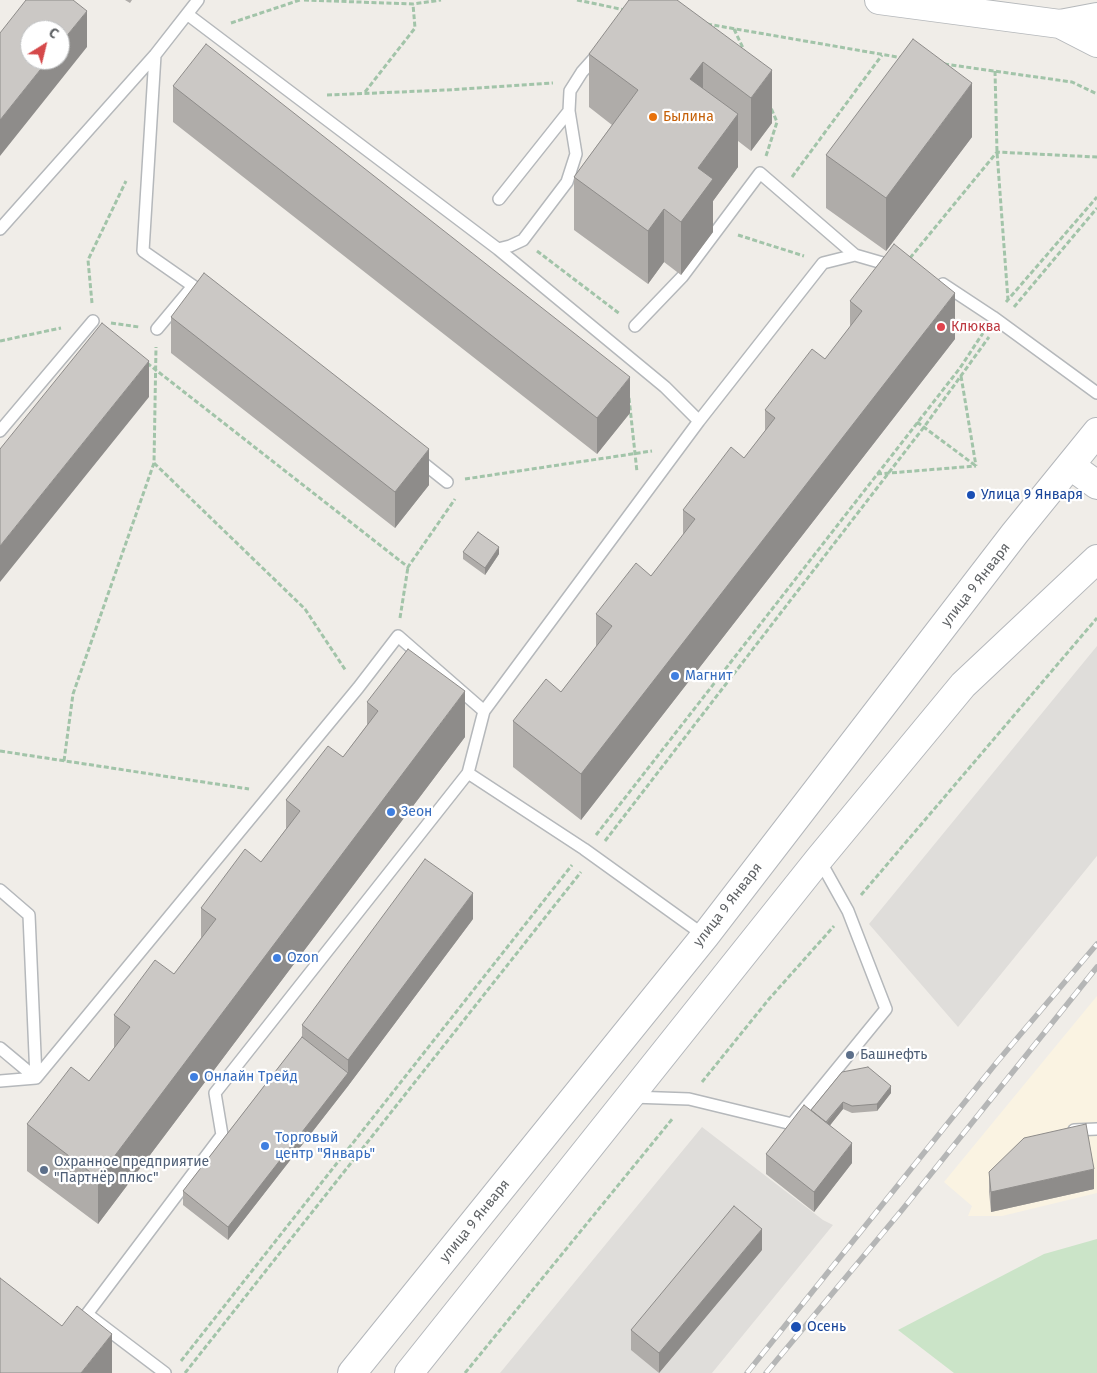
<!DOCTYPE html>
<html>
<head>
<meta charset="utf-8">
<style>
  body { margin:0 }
  #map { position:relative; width:1097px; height:1373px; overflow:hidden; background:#f0ede8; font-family:"Fira Sans",sans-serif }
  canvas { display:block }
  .north { position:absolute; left:20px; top:20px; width:50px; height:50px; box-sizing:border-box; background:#fff; border:1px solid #bfc1c2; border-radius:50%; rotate:36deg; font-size:14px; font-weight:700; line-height:20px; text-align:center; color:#606366 }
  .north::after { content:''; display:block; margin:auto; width:18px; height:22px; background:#d5494a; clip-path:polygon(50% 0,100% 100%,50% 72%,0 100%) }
</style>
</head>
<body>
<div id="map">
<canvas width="1097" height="1373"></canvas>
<div class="north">С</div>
</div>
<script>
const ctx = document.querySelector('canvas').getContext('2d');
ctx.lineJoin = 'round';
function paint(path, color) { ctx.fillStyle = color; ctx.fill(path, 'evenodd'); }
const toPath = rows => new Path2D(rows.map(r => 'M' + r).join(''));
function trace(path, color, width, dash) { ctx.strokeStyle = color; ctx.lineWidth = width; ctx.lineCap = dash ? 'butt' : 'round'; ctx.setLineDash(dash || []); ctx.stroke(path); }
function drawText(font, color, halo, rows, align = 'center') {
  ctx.font = font + ' "Fira Sans",sans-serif'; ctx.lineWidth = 4.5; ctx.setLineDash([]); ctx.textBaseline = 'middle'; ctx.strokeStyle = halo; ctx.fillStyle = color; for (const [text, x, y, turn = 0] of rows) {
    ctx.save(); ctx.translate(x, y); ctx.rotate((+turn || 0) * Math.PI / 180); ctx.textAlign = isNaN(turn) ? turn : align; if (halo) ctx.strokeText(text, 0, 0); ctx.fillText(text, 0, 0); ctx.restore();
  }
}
paint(toPath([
  [1097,996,1097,1193,1002,1216,968,1216,972,1206,944,1182]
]), '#faf3e2');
paint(toPath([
  [1097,646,1097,856,958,1027,869,924],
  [702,1127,823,1220,833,1225,712,1373,500,1373]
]), '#dfddda');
paint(toPath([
  [1097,1239,1097,1373,954,1373,898,1330,1044,1254]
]), '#cbe4c8');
const service = toPath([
  [187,14,498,249,510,246,523,240,567,182,576,154,569,111,570,91,582,72,598,54],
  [155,55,143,251,206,295],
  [499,199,569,111],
  [0,229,155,55,198,0],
  [498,249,665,387,699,421],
  [943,284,993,317,1097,393],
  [635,326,682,277,760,173,855,255],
  [157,329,193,286],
  [0,431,93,321],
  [418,459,447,482],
  [468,773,584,849,705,936],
  [0,890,29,915,36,1078],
  [0,1048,36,1078],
  [0,1081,36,1078,358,688,398,636,484,711],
  [632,1097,689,1099,792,1124,886,1009,848,911,819,859],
  [1074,1130,1097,1129],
  [87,1314,165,1373],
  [74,1322,87,1314,222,1135,215,1093,468,773,484,711,699,421,823,263,855,255,893,266]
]);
const tertiary = toPath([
  [879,0,1060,24,1097,17],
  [1060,24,1097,43]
]);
const secondary = toPath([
  [1071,466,1097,485],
  [352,1373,705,936,1015,533,1097,432],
  [409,1373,819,859,963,685,1097,559]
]);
trace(service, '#b5b8bb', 14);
trace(tertiary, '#b5b8bb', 30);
trace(secondary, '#b4b7bb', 30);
trace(toPath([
  [304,0,413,4,441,0],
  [577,0,625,10],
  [231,23,300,0],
  [707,24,903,58],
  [734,29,744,50],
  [944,64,1072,82,1097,94],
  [995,71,997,152,1008,300],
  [365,92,415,28,413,4],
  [327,95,447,90,553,83],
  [766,156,777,122,771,108],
  [792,177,882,55],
  [738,235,804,256],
  [537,251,620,314],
  [910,258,997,152,1097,157],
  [1006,302,1097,197],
  [92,303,88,260,126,181],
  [1014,307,1097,208],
  [111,323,139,327],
  [0,341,61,328],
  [147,363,408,567,455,499],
  [961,376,976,466],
  [629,398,637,472],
  [917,422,976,466],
  [154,463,305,609,346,671],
  [877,474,976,466],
  [465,479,652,451],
  [400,618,408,567],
  [0,751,249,789],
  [64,761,73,694,154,463,156,347],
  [596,835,960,368,983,333],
  [605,841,924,427,989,337],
  [861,895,1097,618],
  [702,1082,769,999,834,926],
  [181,1361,572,865],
  [185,1373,581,872],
  [465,1373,673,1118]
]), '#a2c4a9', 3, [5, 2.5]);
trace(service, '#fff', 11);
trace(tertiary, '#fff', 28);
trace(secondary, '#fff', 28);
const rail = toPath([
  [747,1373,997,1062,1097,944],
  [766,1373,902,1210,1097,967]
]);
trace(rail, '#b5b6b6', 5.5);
trace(rail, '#fff', 4, [11]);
paint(toPath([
  [125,0,132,0,130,3],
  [677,0,772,123,751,151,738,141,738,167,713,201,713,232,681,275,664,262,648,284,574,230,574,177,612,125,589,107,589,54],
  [173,86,630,413,597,454,173,122],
  [972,137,886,251,826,208,826,155],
  [850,301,955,339,581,820,513,767,513,721,561,692,596,647,596,614,651,576,683,536,683,510,744,458,765,431,765,410,825,359,850,327],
  [171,317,429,485,395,528,171,353],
  [463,552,499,554,485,575,463,559],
  [367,702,465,737,98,1224,27,1171,27,1124,89,1081,114,1049,114,1015,174,974,201,938,201,908,261,862,286,829,286,800,343,757,367,725],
  [473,919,348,1086,228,1240,183,1205,183,1191,302,1037,302,1025],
  [842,1072,891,1093,877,1111,852,1113,843,1109,830,1125,852,1163,814,1212,766,1174,766,1154,811,1110],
  [989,1172,1094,1189,991,1212,989,1192],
  [762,1250,659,1373,631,1350,631,1330]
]), '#afaca9');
paint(toPath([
  [87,11,87,47,0,156,0,120,48,60,60,60,60,44],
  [703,62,703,115,690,79],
  [772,70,772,123,751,151,751,98],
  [972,83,972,137,886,251,886,198],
  [738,114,738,167,713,201,713,232,681,275,681,222,698,168],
  [664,209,664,262,648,284,648,231],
  [955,293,955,339,581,820,581,774],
  [149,361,149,397,0,582,0,546],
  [630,377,630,413,597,454,597,418],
  [429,449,429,485,395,528,395,492],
  [499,547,499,554,485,575,485,568],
  [465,691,465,737,98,1224,98,1178],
  [473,893,473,919,348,1086,228,1240,228,1227,348,1073,348,1060],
  [891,1086,891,1093,877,1111,877,1104],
  [843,1102,843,1109,820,1138,820,1131],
  [852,1143,852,1163,814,1212,814,1192],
  [1094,1169,1094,1189,991,1212,991,1192],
  [762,1229,762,1250,659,1373,659,1353],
  [112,1334,112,1373,81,1373]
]), '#8e8c8a');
const building = toPath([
  [26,0,73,0,87,11,60,44,60,30,30,30,30,60,48,60,0,120,0,33,26,0],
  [629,0,677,0,772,70,751,98,703,62,690,79,738,114,698,168,713,179,681,222,664,209,648,231,574,177,638,90,589,54,629,0],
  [913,39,972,83,886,198,826,155,913,39],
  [206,44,630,377,597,418,173,86,206,44],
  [894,244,955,293,581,774,513,721,546,679,561,692,612,626,596,614,636,563,651,576,695,519,683,510,731,447,744,458,775,418,765,410,812,349,825,359,862,311,850,301,894,244],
  [204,273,429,449,395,492,171,317,204,273],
  [102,323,149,361,0,546,0,449,102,323],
  [478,532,499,547,485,568,463,552,478,532],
  [408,649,465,691,98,1178,27,1124,71,1067,89,1081,130,1027,114,1015,155,960,174,974,216,919,201,908,245,849,261,862,300,811,286,800,328,746,343,757,378,711,367,702,408,649],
  [425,859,473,893,348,1060,302,1025,425,859],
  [302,1037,348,1073,228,1227,183,1191,302,1037],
  [868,1067,891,1086,877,1104,852,1106,843,1102,826,1122,811,1110,842,1072,868,1067],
  [804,1105,852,1143,814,1192,766,1154,804,1105],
  [1086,1124,1094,1169,991,1192,989,1172,1024,1138,1086,1124],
  [734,1206,762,1229,659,1353,631,1330,734,1206],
  [0,1278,62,1326,77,1306,112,1334,81,1373,0,1373,0,1278]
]);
paint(building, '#cbc8c5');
trace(building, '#8e8c8a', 1);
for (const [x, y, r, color] of [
  [653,117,5,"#e8710a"],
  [941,327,5,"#e0444e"],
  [971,495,5,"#1a4fb4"],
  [675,676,5,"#3f7fe0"],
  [391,812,5,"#3f7fe0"],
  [277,958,5,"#3f7fe0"],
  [850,1055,5,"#5c6f8a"],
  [194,1077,5,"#3f7fe0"],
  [265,1146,5,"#3f7fe0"],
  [44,1170,5,"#5c6f8a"],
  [796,1327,6,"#1a4fb4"]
]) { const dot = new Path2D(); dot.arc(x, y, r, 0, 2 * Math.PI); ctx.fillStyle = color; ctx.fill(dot); trace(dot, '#fff', 2); }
drawText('14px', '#c56008', '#fff', [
  ["Былина",663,117]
], 'left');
drawText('14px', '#be3a42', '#fff', [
  ["Клюква",951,327]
], 'left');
drawText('14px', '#164399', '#fff', [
  ["Улица 9 Января",981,495],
  ["Осень",807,1327]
], 'left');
drawText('14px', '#606366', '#fff', [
  ["улица 9 Января",976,585,-52],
  ["улица 9 Января",728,905,-52],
  ["улица 9 Января",475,1221,-51]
]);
drawText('14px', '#366cbe', '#fff', [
  ["Магнит",685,676],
  ["Зеон",401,812],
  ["Ozon",287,958],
  ["Онлайн Трейд",204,1077],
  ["Торговый",275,1138],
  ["центр \"Январь\"",275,1154]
], 'left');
drawText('14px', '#4e5e75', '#fff', [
  ["Башнефть",860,1055],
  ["Охранное предприятие",54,1162],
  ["\"Партнёр плюс\"",54,1178]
], 'left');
</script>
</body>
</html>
